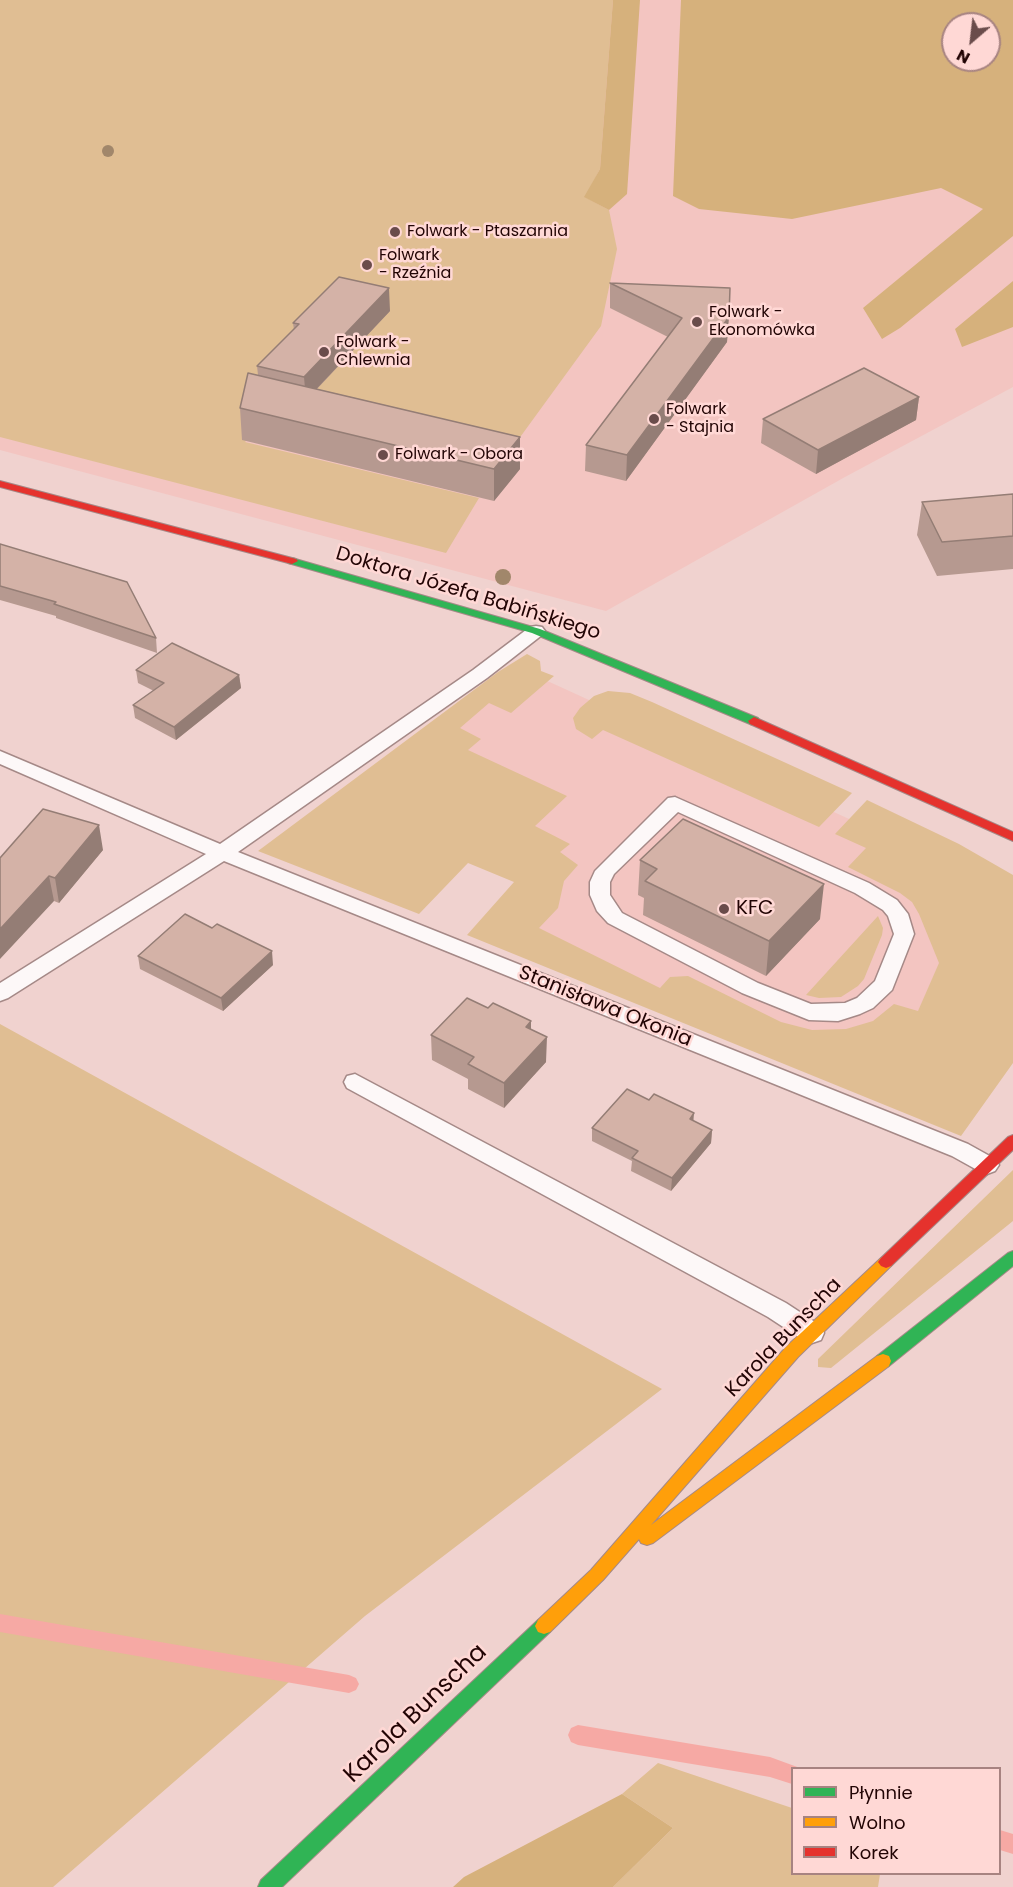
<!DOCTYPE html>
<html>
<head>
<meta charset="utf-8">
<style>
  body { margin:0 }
  #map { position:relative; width:1013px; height:1887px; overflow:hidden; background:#f0d2cf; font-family:Poppins,sans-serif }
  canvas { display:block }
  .legend { position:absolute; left:791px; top:1767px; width:210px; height:108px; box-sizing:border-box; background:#ffd8d5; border:2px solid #a78381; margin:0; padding:8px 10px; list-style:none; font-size:18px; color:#220404 }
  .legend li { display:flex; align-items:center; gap:12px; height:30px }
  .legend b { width:30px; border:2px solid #a78381 }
  .north { position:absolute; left:941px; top:12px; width:60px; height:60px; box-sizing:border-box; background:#ffd8d5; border:2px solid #a78381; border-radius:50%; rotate:208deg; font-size:16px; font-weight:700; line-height:24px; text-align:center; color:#220404 }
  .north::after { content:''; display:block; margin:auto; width:21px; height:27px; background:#6a4c4b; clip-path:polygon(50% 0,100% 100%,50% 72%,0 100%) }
</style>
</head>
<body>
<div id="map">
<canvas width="1013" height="1887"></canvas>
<ul class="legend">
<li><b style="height:8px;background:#30b455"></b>Płynnie</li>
<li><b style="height:8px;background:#ff9f0a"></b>Wolno</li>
<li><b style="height:8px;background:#e5322d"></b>Korek</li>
</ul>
<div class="north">N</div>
</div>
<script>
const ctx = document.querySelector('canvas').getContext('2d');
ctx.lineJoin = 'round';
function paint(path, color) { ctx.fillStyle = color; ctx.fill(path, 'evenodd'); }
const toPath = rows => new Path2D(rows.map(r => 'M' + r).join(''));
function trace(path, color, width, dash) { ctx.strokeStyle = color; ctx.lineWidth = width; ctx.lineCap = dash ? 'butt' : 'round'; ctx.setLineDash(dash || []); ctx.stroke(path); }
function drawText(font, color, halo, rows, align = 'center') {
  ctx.font = font + ' Poppins,sans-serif'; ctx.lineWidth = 5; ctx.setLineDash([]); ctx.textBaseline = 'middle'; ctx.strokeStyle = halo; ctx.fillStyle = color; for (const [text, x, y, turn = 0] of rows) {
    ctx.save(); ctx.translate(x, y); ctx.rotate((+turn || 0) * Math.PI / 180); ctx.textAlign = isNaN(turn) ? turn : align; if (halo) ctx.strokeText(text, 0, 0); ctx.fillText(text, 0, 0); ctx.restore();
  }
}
paint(toPath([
  [0,0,1013,0,1013,387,845,477,606,611,0,450],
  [953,24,989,24,989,60,953,60],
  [519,668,965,872,999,983,842,1064,529,935,557,861,434,734]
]), '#f3c5c1');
paint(toPath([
  [0,0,613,0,600,169,585,197,609,210,617,249,601,326,502,462,276,409,245,442,479,498,446,553,0,437],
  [527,654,540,661,541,671,554,676,511,713,489,703,460,728,481,739,468,750,567,796,535,826,570,844,560,852,578,865,564,881,558,908,539,928,660,988,670,977,688,976,781,1022,812,1030,846,1029,873,1021,894,1004,918,1011,939,963,919,914,912,902,900,893,848,867,866,848,835,834,867,800,959,844,1013,875,1013,1063,961,1136,467,935,514,882,468,863,419,914,258,851,498,672],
  [608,691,630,693,652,702,852,793,819,827,603,730,592,739,576,729,573,718,580,708,594,696],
  [878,916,883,928,882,935,864,979,858,986,841,997,819,998,806,995],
  [0,1024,662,1389,365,1616,53,1887,0,1887],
  [1013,1170,1013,1221,831,1368,818,1367,818,1359],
  [658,1763,792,1808,792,1874,880,1874,878,1887,613,1887,673,1828,622,1794]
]), '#e0be93');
paint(toPath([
  [613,0,640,0,627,194,609,210,584,197,600,169],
  [681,0,1013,0,1013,236,900,328,882,339,863,308,983,209,941,188,792,219,699,209,673,196],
  [953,24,989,24,989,60,953,60],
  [1013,281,1013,327,962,347,955,329],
  [622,1794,673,1828,613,1887,453,1887,464,1877]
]), '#d6b17c');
paint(toPath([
  [0,1614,349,1675,356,1678,359,1684,356,1690,349,1693,0,1632,0,1614],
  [578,1725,770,1757,800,1768,792,1768,792,1784,770,1777,578,1745,571,1742,568,1735,571,1728,578,1725],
  [1000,1830,1013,1834,1013,1854,1000,1850,1000,1830]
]), '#f6a9a4');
const lane = toPath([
  [536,626,542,627,545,631,542,635,487,678,238,852,968,1144,995,1159,999,1165,995,1171,987,1174,979,1171,952,1156,224,861,8,998,0,1001,0,983,206,854,0,764,0,751,220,844,473,670,530,627,536,626],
  [675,797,869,883,897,900,908,914,914,934,892,990,873,1008,860,1014,838,1021,809,1020,742,993,608,923,597,911,590,895,590,882,595,871,668,798,675,797],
  [678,812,855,893,883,910,888,916,894,934,875,981,857,998,845,1003,811,1004,758,983,622,913,610,895,610,882,614,874,678,812],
  [355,1074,786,1303,821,1326,824,1333,821,1340,812,1343,803,1340,768,1317,347,1088,344,1082,347,1076,355,1074]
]);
const fast = toPath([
  [292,558,540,629,758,718,760,721,754,725,750,724,532,633,288,563,288,559,292,558],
  [1013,1251,1013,1266,889,1366,883,1368,877,1366,875,1361,877,1356,1008,1253,1013,1251],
  [544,1618,550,1620,553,1626,550,1632,282,1887,258,1887,261,1880,538,1620,544,1618]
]);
const slow = toPath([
  [886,1256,891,1258,894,1262,891,1266,798,1357,651,1525,877,1356,883,1354,889,1356,891,1361,889,1366,653,1543,647,1545,641,1543,639,1539,603,1580,550,1632,544,1634,538,1632,535,1626,538,1620,591,1570,786,1347,881,1258,886,1256]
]);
const jam = toPath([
  [0,481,296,559,298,561,292,564,0,487,0,481],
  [754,717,1013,832,1013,841,750,724,748,721,754,717],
  [1013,1135,1013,1150,891,1266,886,1268,881,1266,878,1262,881,1258,1008,1137,1013,1135]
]);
trace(lane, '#a58987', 3);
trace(fast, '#a58987', 2);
trace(slow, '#a58987', 2);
trace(jam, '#a58987', 2);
paint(lane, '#fdf8f8');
paint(fast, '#30b455');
paint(slow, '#ff9f0a');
paint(jam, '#e5322d');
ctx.fillStyle = '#a1876b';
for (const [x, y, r] of [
  [108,151,6],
  [503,577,8]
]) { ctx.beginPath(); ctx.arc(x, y, r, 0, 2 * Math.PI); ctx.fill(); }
paint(toPath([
  [610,283,730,288,727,342,626,481,585,471,586,445,668,337,610,308],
  [390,311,317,389,520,437,520,469,494,501,242,440,240,408,258,375,257,366,294,330,293,323],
  [919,397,916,420,816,474,761,443,763,419],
  [1013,494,1013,569,937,576,917,535,922,502],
  [0,544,156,638,157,653,56,618,56,616,0,600],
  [136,670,239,675,241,688,176,740,135,718,133,705,154,691,138,683],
  [103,850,59,903,54,901,0,858],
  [640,860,820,919,766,976,643,915,644,898,638,895],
  [138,956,273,965,223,1011,140,969],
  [488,1008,531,1021,531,1029,546,1062,504,1108,468,1089,468,1079,432,1060,431,1035],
  [693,1121,712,1130,711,1143,671,1191,631,1171,632,1161,592,1141,592,1128]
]), '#b69990');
paint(toPath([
  [389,288,390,311,306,400,304,377],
  [729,317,727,342,626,481,627,455],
  [919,397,916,420,816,474,818,450],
  [520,437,520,469,494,501,494,469],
  [239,675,241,688,176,740,174,727],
  [99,825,103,850,59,903,55,878],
  [49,876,54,901,0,959,0,929],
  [824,884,820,919,766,976,769,941],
  [272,951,273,965,223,1011,221,998],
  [531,1021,531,1046,526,1027],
  [547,1037,546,1062,504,1108,504,1083],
  [694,1113,693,1126,690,1119],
  [712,1130,711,1143,671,1191,672,1178]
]), '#947d75');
const building = toPath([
  [339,277,389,288,304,377,257,366,299,324,293,323,339,277],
  [610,283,730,288,729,317,627,455,586,445,682,318,610,283],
  [864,368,919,397,818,450,763,419,864,368],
  [248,373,520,437,494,469,240,408,248,373],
  [1013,494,1013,536,942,542,922,502,1013,494],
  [0,544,127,582,156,638,54,604,56,602,0,586,0,544],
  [172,643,239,675,174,727,133,705,164,683,136,670,172,643],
  [43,809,99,825,55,878,49,876,0,929,0,858,43,809],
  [683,819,824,884,769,941,645,881,657,869,640,860,683,819],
  [185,914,212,928,217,924,272,951,221,998,138,956,185,914],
  [467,998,488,1008,493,1003,531,1021,526,1027,547,1037,504,1083,468,1064,474,1057,431,1035,467,998],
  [627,1089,649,1100,654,1094,694,1113,690,1119,712,1130,672,1178,632,1158,638,1151,592,1128,627,1089]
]);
paint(building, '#d4b2a7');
trace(building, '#947d75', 1.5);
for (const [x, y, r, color] of [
  [395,232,6,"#6a4c4b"],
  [367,265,6,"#6a4c4b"],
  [697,322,6,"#6a4c4b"],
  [324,352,6,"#6a4c4b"],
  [654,419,6,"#6a4c4b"],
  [383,455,6,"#6a4c4b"],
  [724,909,6,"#6a4c4b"]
]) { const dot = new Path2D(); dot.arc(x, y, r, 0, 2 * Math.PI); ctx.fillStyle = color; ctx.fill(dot); trace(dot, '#ffd8d5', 2); }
drawText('16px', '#220404', '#ffd8d5', [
  ["Folwark - Ptaszarnia",407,232],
  ["Folwark",379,256],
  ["- Rzeźnia",379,274],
  ["Folwark -",709,313],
  ["Ekonomówka",709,331],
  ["Folwark -",336,343],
  ["Chlewnia",336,361],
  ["Folwark",666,410],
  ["- Stajnia",666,428],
  ["Folwark - Obora",395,455]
], 'left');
drawText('20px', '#220404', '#ffd8d5', [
  ["Doktora Józefa Babińskiego",468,594,17],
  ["Stanisława Okonia",605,1007,22],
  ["Karola Bunscha",784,1338,-46]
]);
drawText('20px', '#220404', '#ffd8d5', [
  ["KFC",736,909]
], 'left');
drawText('24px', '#220404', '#ffd8d5', [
  ["Karola Bunscha",416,1714,-44]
]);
</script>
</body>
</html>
